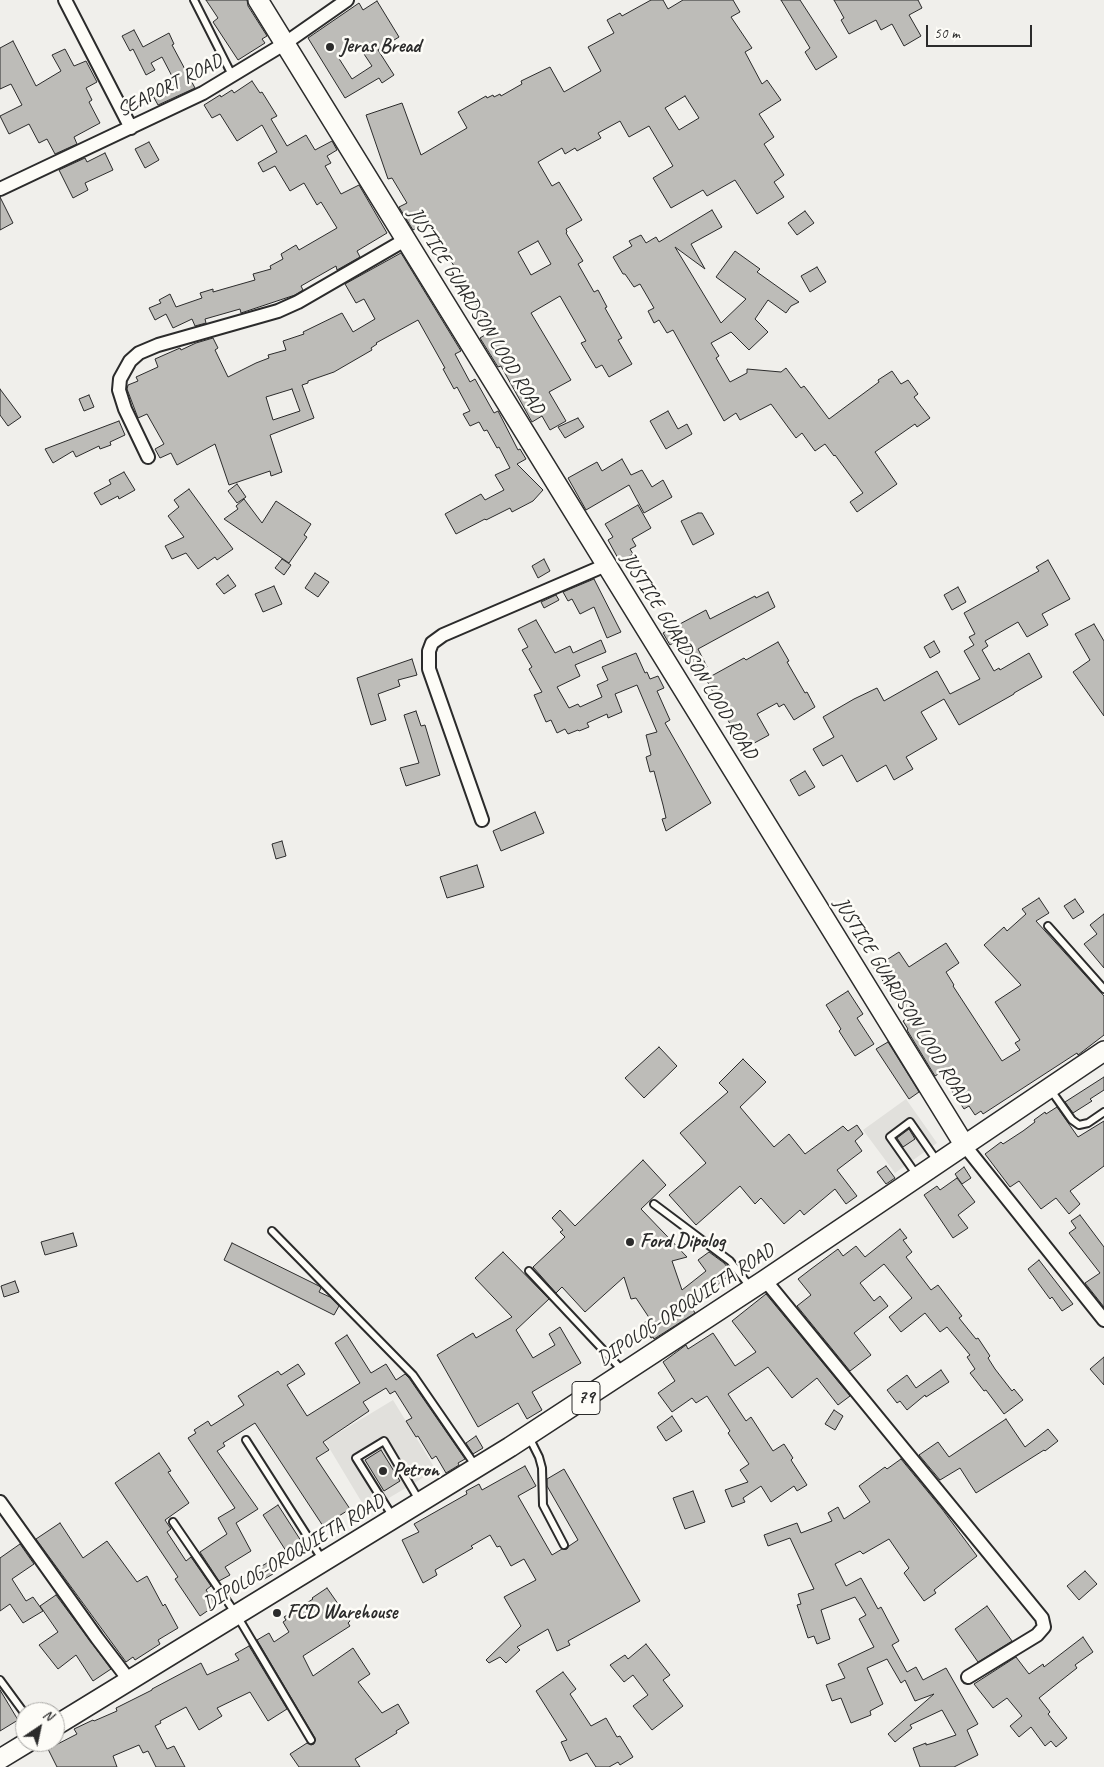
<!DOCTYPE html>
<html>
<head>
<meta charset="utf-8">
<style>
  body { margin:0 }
  #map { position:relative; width:1104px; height:1767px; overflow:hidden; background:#f0efeb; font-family:Caveat,sans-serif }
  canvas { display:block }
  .north { position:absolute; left:15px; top:1702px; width:50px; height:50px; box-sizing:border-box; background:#fdfcf7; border:1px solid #a9a8a5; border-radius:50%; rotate:34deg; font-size:14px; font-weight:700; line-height:20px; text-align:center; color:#2b2b2b }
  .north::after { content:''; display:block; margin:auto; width:18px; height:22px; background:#2b2b2b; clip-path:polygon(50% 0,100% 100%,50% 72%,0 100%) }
  .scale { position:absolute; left:926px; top:25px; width:106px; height:22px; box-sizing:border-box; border:2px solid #2b2b2b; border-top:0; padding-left:6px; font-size:15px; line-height:18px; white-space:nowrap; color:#2b2b2b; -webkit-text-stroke:4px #fdfcf7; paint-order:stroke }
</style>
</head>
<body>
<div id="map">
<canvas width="1104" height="1767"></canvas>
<div class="north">N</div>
<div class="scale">50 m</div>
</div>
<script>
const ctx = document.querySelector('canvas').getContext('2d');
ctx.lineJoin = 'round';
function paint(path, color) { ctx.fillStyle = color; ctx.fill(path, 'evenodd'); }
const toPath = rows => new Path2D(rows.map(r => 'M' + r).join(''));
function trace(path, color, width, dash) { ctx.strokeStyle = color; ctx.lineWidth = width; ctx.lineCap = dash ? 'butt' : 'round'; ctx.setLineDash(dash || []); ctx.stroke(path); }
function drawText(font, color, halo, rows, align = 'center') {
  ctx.font = font + ' Caveat,sans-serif'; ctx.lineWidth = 5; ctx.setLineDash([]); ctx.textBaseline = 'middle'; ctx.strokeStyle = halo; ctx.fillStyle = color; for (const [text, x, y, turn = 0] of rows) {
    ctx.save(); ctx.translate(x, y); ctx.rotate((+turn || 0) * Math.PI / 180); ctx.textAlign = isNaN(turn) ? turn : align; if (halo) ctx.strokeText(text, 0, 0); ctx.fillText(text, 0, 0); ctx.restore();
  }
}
paint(toPath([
  [906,1099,937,1143,895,1173,863,1130],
  [393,1400,436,1470,367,1511,325,1441]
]), '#e1e0dc');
const building = toPath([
  [206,0,247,0,248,6,267,36,262,39,265,43,238,60,213,22,218,18,206,0],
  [651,0,663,0,668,9,683,0,733,0,740,12,731,17,752,48,745,52,762,84,767,80,781,100,759,114,774,137,764,144,784,175,774,182,784,197,757,214,735,180,707,196,703,190,671,208,653,178,673,166,649,126,629,137,620,121,598,133,601,138,577,151,575,148,565,154,562,148,538,162,552,186,559,182,582,220,566,229,567,232,566,233,583,261,578,264,594,292,598,290,607,307,605,308,622,338,618,340,632,364,609,377,602,365,596,368,581,343,586,341,560,296,531,313,571,380,549,392,566,421,550,430,542,416,532,422,501,366,498,367,480,338,488,333,474,308,477,306,428,221,413,230,399,207,407,203,392,178,388,179,366,115,402,103,421,155,467,128,458,112,486,96,487,98,493,95,494,97,500,94,501,96,522,84,521,81,550,67,564,92,601,71,588,47,614,33,607,20,620,13,622,16,651,0],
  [685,96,699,118,679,130,665,108,685,96],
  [538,241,551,264,531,275,518,252,538,241],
  [781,0,800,0,837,57,816,70,805,52,810,48,781,0],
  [834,0,918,0,922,8,909,15,921,36,904,46,892,24,881,30,876,20,849,34,841,20,844,18,834,0],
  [377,1,399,37,378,50,394,75,382,83,379,78,345,98,308,38,359,3,363,10,377,1],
  [358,45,372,66,352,79,338,57,358,45],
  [134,30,143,47,169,33,174,44,172,45,195,88,158,105,151,92,174,80,162,57,151,63,155,70,146,75,133,49,130,51,122,36,134,30],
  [13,41,36,86,61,71,52,55,65,49,74,66,86,61,97,82,86,88,92,100,89,102,100,123,74,137,77,144,55,154,47,139,39,143,29,124,9,134,0,116,22,105,11,84,0,89,0,48,13,41],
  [252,81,260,93,262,92,277,116,271,119,287,146,306,135,315,150,332,141,337,150,327,156,331,163,325,166,341,194,359,185,387,233,357,251,360,257,337,270,336,266,301,286,303,290,295,295,241,313,240,309,205,319,206,323,195,326,192,319,173,328,166,314,155,320,149,308,161,303,159,300,170,294,176,307,202,298,200,293,213,289,213,292,255,280,253,274,271,269,270,266,283,259,281,254,296,245,299,250,337,228,321,202,317,205,304,183,290,191,275,166,263,172,258,163,277,152,262,125,237,141,220,114,212,118,204,105,220,95,221,97,232,90,234,93,252,81],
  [149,142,159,160,145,168,135,149,149,142],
  [105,153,113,170,85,183,88,190,73,198,59,170,85,158,87,162,105,153],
  [0,197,13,223,0,230,0,197],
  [712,210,722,227,691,244,705,269,675,247,721,323,746,299,716,277,735,251,760,269,757,272,799,302,791,306,786,313,768,300,755,319,768,332,749,350,731,332,711,343,719,356,716,358,730,382,747,373,747,369,781,372,786,368,801,388,804,386,808,391,829,419,879,382,878,380,892,371,901,384,908,380,918,394,914,397,930,418,917,427,915,424,875,452,897,484,857,512,850,502,863,493,835,455,834,456,825,444,815,451,802,433,796,438,771,404,740,420,736,413,724,421,673,330,667,333,659,320,654,323,648,311,654,308,640,284,634,287,625,274,623,274,613,257,632,246,629,241,641,235,646,243,656,237,659,242,712,210],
  [805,211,814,223,797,235,788,223,805,211],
  [401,253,461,351,455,354,470,382,475,379,494,413,498,411,518,450,520,449,526,459,517,464,543,490,533,501,512,512,510,508,486,520,485,519,456,534,445,514,481,494,485,500,504,490,495,475,510,468,499,447,497,448,487,430,484,431,479,422,470,426,463,414,470,411,457,387,454,389,443,369,445,368,418,320,376,343,377,344,371,348,372,350,334,372,308,381,308,383,302,385,314,418,270,435,282,472,271,476,270,471,229,485,215,444,177,465,171,453,160,458,155,449,164,444,147,414,138,418,127,389,128,385,138,381,136,377,158,367,155,359,180,348,181,350,196,343,213,338,218,348,215,350,228,377,256,363,269,358,268,355,286,350,283,341,304,334,303,332,342,313,353,332,375,319,364,299,356,303,345,284,401,253],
  [292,389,300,411,273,420,266,397,292,389],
  [817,267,826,282,810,292,801,276,817,267],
  [0,389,21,417,8,426,0,415,0,389],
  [89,395,94,407,84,411,79,399,89,395],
  [668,411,678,429,687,424,692,434,666,449,650,421,668,411],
  [578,418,584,427,565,438,558,427,578,418],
  [119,421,125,435,110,442,111,445,100,449,99,446,76,457,73,451,53,463,45,449,119,421],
  [622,459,631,475,642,470,652,487,663,480,672,497,644,513,629,485,586,510,568,478,597,462,602,471,622,459],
  [124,472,135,490,119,499,118,496,101,505,94,493,111,484,109,480,124,472],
  [237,484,246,497,237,503,228,491,237,484],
  [189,489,233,549,217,560,215,557,198,569,186,553,172,559,165,546,184,537,168,516,179,507,174,500,189,489],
  [244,499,262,523,276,501,311,524,304,535,307,537,289,563,224,519,238,509,236,506,244,499],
  [638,505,651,528,632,539,636,546,630,549,633,554,620,562,608,540,613,537,605,524,638,505],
  [698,513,702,513,714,534,693,545,681,521,698,513],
  [282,559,291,565,284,575,275,568,282,559],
  [544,559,550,571,538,578,532,566,544,559],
  [1048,560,1070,599,1042,614,1048,625,1027,637,1018,622,985,641,988,646,982,650,994,671,999,668,1000,670,1029,653,1042,677,1014,693,1014,694,959,725,944,699,921,712,937,739,906,757,913,769,894,780,886,765,857,782,842,755,823,766,813,749,834,737,823,717,854,699,877,688,884,701,937,671,950,694,980,679,964,651,974,645,969,637,975,634,964,613,1039,571,1036,567,1048,560],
  [315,573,329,582,318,597,305,588,315,573],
  [228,575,236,586,224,594,216,584,228,575],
  [594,579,621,632,607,638,594,607,580,614,572,599,568,601,563,592,594,579],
  [274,586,282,604,263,612,255,594,274,586],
  [958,587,966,602,952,610,944,595,958,587],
  [768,592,775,607,698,649,707,667,695,673,678,640,670,645,663,633,706,610,710,619,755,596,756,598,768,592],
  [556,595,559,600,544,608,541,602,556,595],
  [536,620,555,653,570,646,573,653,601,640,606,652,575,665,580,676,557,687,569,708,578,704,580,707,602,697,597,685,608,680,602,667,636,653,645,673,647,672,650,679,658,676,664,688,657,691,670,720,665,723,711,803,666,831,662,819,666,818,663,805,654,771,650,772,646,757,651,755,646,735,657,732,637,685,615,694,622,712,608,718,607,714,587,723,589,727,579,731,578,730,568,734,565,729,557,733,551,720,546,722,534,695,542,692,529,669,532,667,522,650,528,647,518,629,536,620],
  [1094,624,1104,641,1104,716,1073,672,1090,660,1075,634,1094,624],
  [934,641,940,652,930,658,924,647,934,641],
  [778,642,789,661,787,662,805,693,807,692,815,707,794,720,784,704,779,707,777,703,757,714,769,735,747,747,740,733,736,735,706,679,744,658,746,660,778,642],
  [412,659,417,675,398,680,400,686,378,694,386,720,371,725,357,678,412,659],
  [416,711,421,726,425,725,440,775,406,786,400,768,419,763,404,715,416,711],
  [805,771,815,787,799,796,790,780,805,771],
  [535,812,544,833,501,851,493,831,535,812],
  [282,841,286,856,276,859,272,844,282,841],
  [477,865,484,887,447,898,440,877,477,865],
  [1039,898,1049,913,1036,921,1104,996,1104,1035,1078,1055,1077,1053,983,1114,981,1111,975,1115,969,1106,964,1109,940,1073,935,1076,907,1030,908,1029,903,1021,908,1018,874,968,899,952,909,967,946,943,959,963,946,972,954,985,953,986,1002,1061,1020,1050,1015,1043,1020,1040,995,1002,1021,985,984,945,1004,927,1007,931,1026,914,1022,909,1039,898],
  [1075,899,1084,912,1073,919,1064,906,1075,899],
  [1104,914,1104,968,1084,944,1097,934,1090,925,1104,914],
  [848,991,863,1014,857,1018,874,1044,855,1056,839,1031,841,1029,826,1005,848,991],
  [888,1042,919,1092,909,1099,876,1049,888,1042],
  [659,1047,677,1066,644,1098,625,1078,659,1047],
  [743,1059,766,1082,740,1107,774,1147,789,1134,805,1154,843,1126,848,1131,857,1125,863,1134,855,1141,862,1151,837,1170,857,1196,846,1204,835,1189,804,1215,800,1210,784,1224,761,1198,755,1204,740,1186,696,1225,669,1195,706,1163,680,1133,728,1092,719,1083,743,1059],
  [1104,1077,1104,1090,1090,1099,1092,1101,1073,1113,1065,1102,1104,1077],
  [1057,1107,1078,1137,1104,1121,1104,1166,1070,1191,1080,1204,1069,1214,1056,1198,1041,1209,1019,1181,1010,1187,985,1154,1001,1142,1003,1144,1023,1131,1035,1122,1034,1120,1045,1112,1046,1114,1057,1107],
  [909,1129,915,1139,903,1147,897,1138,909,1129],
  [643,1160,666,1185,641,1209,687,1257,672,1261,682,1290,706,1271,698,1260,709,1252,724,1263,732,1273,691,1306,695,1313,654,1339,653,1337,651,1338,642,1324,650,1319,636,1298,631,1299,624,1277,585,1312,562,1287,556,1293,533,1267,565,1237,560,1232,563,1230,552,1218,560,1210,575,1226,643,1160],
  [886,1166,895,1178,886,1184,877,1172,886,1166],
  [964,1167,971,1178,962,1184,955,1174,964,1167],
  [957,1178,975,1202,958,1215,968,1228,953,1238,924,1195,937,1186,940,1190,957,1178],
  [1080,1215,1104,1247,1104,1307,1085,1283,1100,1273,1069,1233,1076,1228,1071,1221,1080,1215],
  [900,1229,907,1238,903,1240,912,1252,906,1257,931,1290,938,1285,962,1316,959,1318,976,1339,978,1338,990,1356,988,1358,995,1369,1012,1391,1014,1389,1023,1400,1004,1414,986,1390,984,1391,970,1373,975,1369,967,1357,970,1355,947,1327,940,1332,925,1313,901,1332,889,1317,912,1298,884,1264,860,1283,874,1301,880,1296,888,1306,854,1333,871,1355,850,1371,797,1306,811,1295,798,1279,811,1269,838,1249,843,1256,856,1246,865,1257,900,1229],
  [73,1233,77,1246,45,1255,41,1242,73,1233],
  [232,1243,319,1286,321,1288,319,1292,330,1297,339,1306,334,1315,224,1260,232,1243],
  [503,1252,549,1299,516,1330,533,1358,555,1345,549,1334,560,1327,581,1363,532,1392,542,1410,527,1419,518,1403,478,1427,437,1355,473,1333,476,1338,512,1317,475,1278,503,1252],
  [1039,1260,1073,1304,1062,1311,1052,1297,1050,1299,1028,1269,1039,1260],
  [15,1281,19,1292,4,1297,1,1286,15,1281],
  [766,1294,850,1396,838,1405,817,1378,792,1398,768,1367,728,1394,746,1421,751,1417,773,1451,784,1444,793,1458,791,1460,807,1485,797,1491,794,1486,771,1502,761,1486,743,1498,745,1502,732,1507,725,1490,748,1482,740,1470,749,1464,728,1433,730,1431,707,1396,696,1403,692,1398,672,1412,658,1393,675,1381,663,1362,686,1345,688,1349,713,1333,735,1366,756,1352,732,1321,766,1294],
  [347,1335,371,1373,386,1364,396,1380,405,1374,409,1378,465,1459,458,1463,459,1465,446,1473,436,1456,432,1459,418,1436,416,1437,406,1421,412,1418,395,1391,390,1394,386,1388,363,1402,369,1411,323,1442,329,1450,316,1458,350,1509,323,1526,255,1423,223,1443,225,1446,217,1451,258,1509,236,1523,251,1551,225,1567,230,1575,219,1581,200,1552,227,1534,218,1518,235,1508,188,1438,196,1433,194,1430,208,1421,211,1426,244,1405,238,1396,278,1371,281,1375,298,1364,305,1374,287,1385,307,1416,360,1383,335,1343,347,1335],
  [1104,1357,1104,1385,1090,1369,1104,1357],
  [941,1370,949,1382,926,1397,925,1395,907,1410,900,1401,897,1403,887,1390,907,1375,916,1388,941,1370],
  [834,1410,843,1416,835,1430,825,1424,834,1410],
  [672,1416,682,1431,666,1441,657,1427,672,1416],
  [1006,1419,1025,1447,1048,1429,1058,1441,1045,1451,1044,1450,976,1493,960,1468,940,1480,919,1455,938,1442,949,1457,1006,1419],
  [476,1436,483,1448,473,1454,466,1443,476,1436],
  [381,1450,400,1481,384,1491,365,1460,381,1450],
  [159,1453,171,1471,168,1472,189,1503,165,1520,171,1529,167,1532,186,1561,191,1557,211,1586,206,1590,216,1605,200,1616,175,1579,178,1577,115,1483,159,1453],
  [901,1459,942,1509,977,1556,934,1590,936,1593,924,1601,904,1573,909,1568,889,1539,863,1554,860,1551,835,1564,846,1586,861,1578,878,1609,881,1607,899,1641,892,1645,907,1672,916,1667,923,1680,946,1668,978,1724,967,1730,978,1755,954,1767,920,1767,913,1748,926,1743,926,1745,933,1743,956,1735,942,1710,910,1725,912,1728,895,1742,888,1734,934,1694,915,1701,905,1680,901,1683,887,1659,867,1668,883,1704,870,1711,871,1715,851,1723,841,1698,832,1701,826,1685,845,1678,838,1664,874,1647,859,1619,866,1615,855,1597,821,1610,830,1639,817,1644,814,1636,808,1638,797,1605,801,1604,798,1594,814,1589,790,1538,768,1546,764,1535,797,1523,801,1533,832,1521,828,1513,838,1507,844,1519,870,1502,859,1486,885,1467,887,1469,901,1459],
  [525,1466,536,1486,518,1496,552,1555,562,1549,567,1549,569,1546,578,1540,547,1486,547,1479,564,1469,640,1601,568,1641,570,1645,557,1651,548,1629,517,1647,520,1650,506,1663,500,1657,489,1663,486,1660,521,1626,504,1597,536,1580,524,1559,511,1566,500,1546,497,1547,490,1535,471,1546,473,1548,435,1570,437,1575,423,1583,402,1540,419,1532,414,1524,467,1494,466,1491,479,1484,482,1490,525,1466],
  [693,1491,705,1522,685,1529,673,1498,693,1491],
  [278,1505,303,1544,288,1554,263,1515,278,1505],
  [60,1523,83,1558,107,1541,137,1582,147,1576,163,1606,165,1604,178,1628,158,1640,160,1644,135,1660,133,1657,126,1662,36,1539,60,1523],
  [20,1544,34,1564,12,1579,26,1601,33,1597,43,1611,23,1623,10,1604,0,1611,0,1558,20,1544],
  [267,1563,273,1574,259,1582,253,1571,267,1563],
  [1085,1571,1097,1584,1079,1600,1067,1586,1085,1571],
  [327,1588,350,1621,348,1623,350,1626,303,1656,313,1676,353,1648,370,1674,358,1682,382,1713,398,1704,409,1723,396,1731,397,1733,355,1759,360,1767,299,1767,290,1754,307,1743,311,1745,314,1744,315,1738,257,1640,269,1633,274,1642,289,1632,283,1622,286,1620,284,1617,313,1599,312,1598,327,1588],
  [56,1595,111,1669,93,1681,76,1655,58,1669,39,1645,58,1632,40,1606,56,1595],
  [987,1606,1012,1641,978,1662,955,1629,987,1606],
  [1083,1637,1093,1652,1075,1665,1077,1668,1039,1698,1050,1712,1048,1714,1067,1738,1056,1747,1051,1741,1045,1746,1031,1727,1019,1737,1010,1726,1022,1716,1007,1698,993,1708,974,1684,1016,1657,1029,1674,1043,1664,1044,1667,1083,1637],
  [646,1644,670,1675,663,1680,683,1706,652,1730,633,1706,648,1695,633,1675,624,1682,610,1665,625,1655,628,1659,646,1644],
  [249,1646,287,1709,268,1721,250,1692,217,1708,222,1716,199,1730,186,1707,160,1721,161,1723,155,1726,167,1749,174,1746,185,1767,156,1767,148,1751,143,1753,139,1745,113,1756,117,1767,57,1767,48,1749,77,1734,74,1729,93,1720,94,1721,117,1711,116,1708,152,1690,152,1689,201,1663,207,1675,239,1660,235,1654,249,1646],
  [563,1672,576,1689,570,1694,591,1726,606,1718,617,1737,620,1736,633,1757,620,1765,618,1762,609,1767,596,1767,587,1753,570,1761,561,1742,567,1740,536,1691,563,1672],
  [0,1690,18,1720,0,1731,0,1690]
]);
paint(building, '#bdbcb8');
trace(building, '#2b2b2b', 1);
const service = toPath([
  [194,0,232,75],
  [1048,926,1104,989],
  [1050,1089,1072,1120,1079,1125,1088,1123,1104,1112],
  [916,1174,890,1137,910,1122,937,1161],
  [654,1204,730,1261,751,1288],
  [272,1231,413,1375,475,1465],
  [529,1271,622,1370],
  [529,1437,539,1457,542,1468,543,1505,564,1545],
  [246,1440,322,1559],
  [393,1517,356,1458,384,1441,419,1500],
  [173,1522,236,1614,311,1740],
  [0,1680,25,1714]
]);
const minor = toPath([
  [65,0,131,128],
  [0,189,203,93,284,44,347,0],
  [148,457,125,409,119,390,120,379,130,361,139,353,158,345,278,311,298,302,405,240],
  [482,820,429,669,429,651,432,643,443,635,606,565],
  [965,1146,1104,1320],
  [765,1280,1042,1618,1044,1627,1037,1635,968,1677],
  [0,1502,97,1638,129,1680]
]);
const primary = toPath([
  [258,0,965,1146],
  [55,1726,510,1447,765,1280,1104,1051],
  [0,1759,28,1742]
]);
trace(service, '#2b2b2b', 10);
trace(minor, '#2b2b2b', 16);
trace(primary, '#2b2b2b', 22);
trace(service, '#fdfcf7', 6);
trace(minor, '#fdfcf7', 12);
trace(primary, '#fdfcf7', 19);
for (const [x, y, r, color] of [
  [330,47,5,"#2b2b2b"],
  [630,1242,5,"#2b2b2b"],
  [383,1471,5,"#2b2b2b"],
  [277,1613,5,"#2b2b2b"]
]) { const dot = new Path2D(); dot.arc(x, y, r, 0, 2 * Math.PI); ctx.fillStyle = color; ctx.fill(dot); trace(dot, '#fdfcf7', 2); }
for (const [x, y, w] of [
  [586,1398,28]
]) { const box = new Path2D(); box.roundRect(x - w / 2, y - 16.5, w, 33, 4); ctx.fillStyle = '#fdfcf7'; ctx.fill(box); trace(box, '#2b2b2b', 1); }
drawText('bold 19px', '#2b2b2b', null, [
  ["79",586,1398]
]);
drawText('bold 20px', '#2b2b2b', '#fdfcf7', [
  ["Jeras Bread",340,47],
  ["Ford Dipolog",640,1242],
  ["Petron",393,1471],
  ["FCD Warehouse",287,1613]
], 'left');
drawText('20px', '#2b2b2b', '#fdfcf7', [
  ["SEAPORT ROAD",170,86,-27],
  ["JUSTICE GUARDSON LOOD ROAD",476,311,58],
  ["JUSTICE GUARDSON LOOD ROAD",689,656,58],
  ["JUSTICE GUARDSON LOOD ROAD",902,1001,58],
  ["DIPOLOG-OROQUIETA ROAD",686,1305,-33],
  ["DIPOLOG-OROQUIETA ROAD",294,1553,-31]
]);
</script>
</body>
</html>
